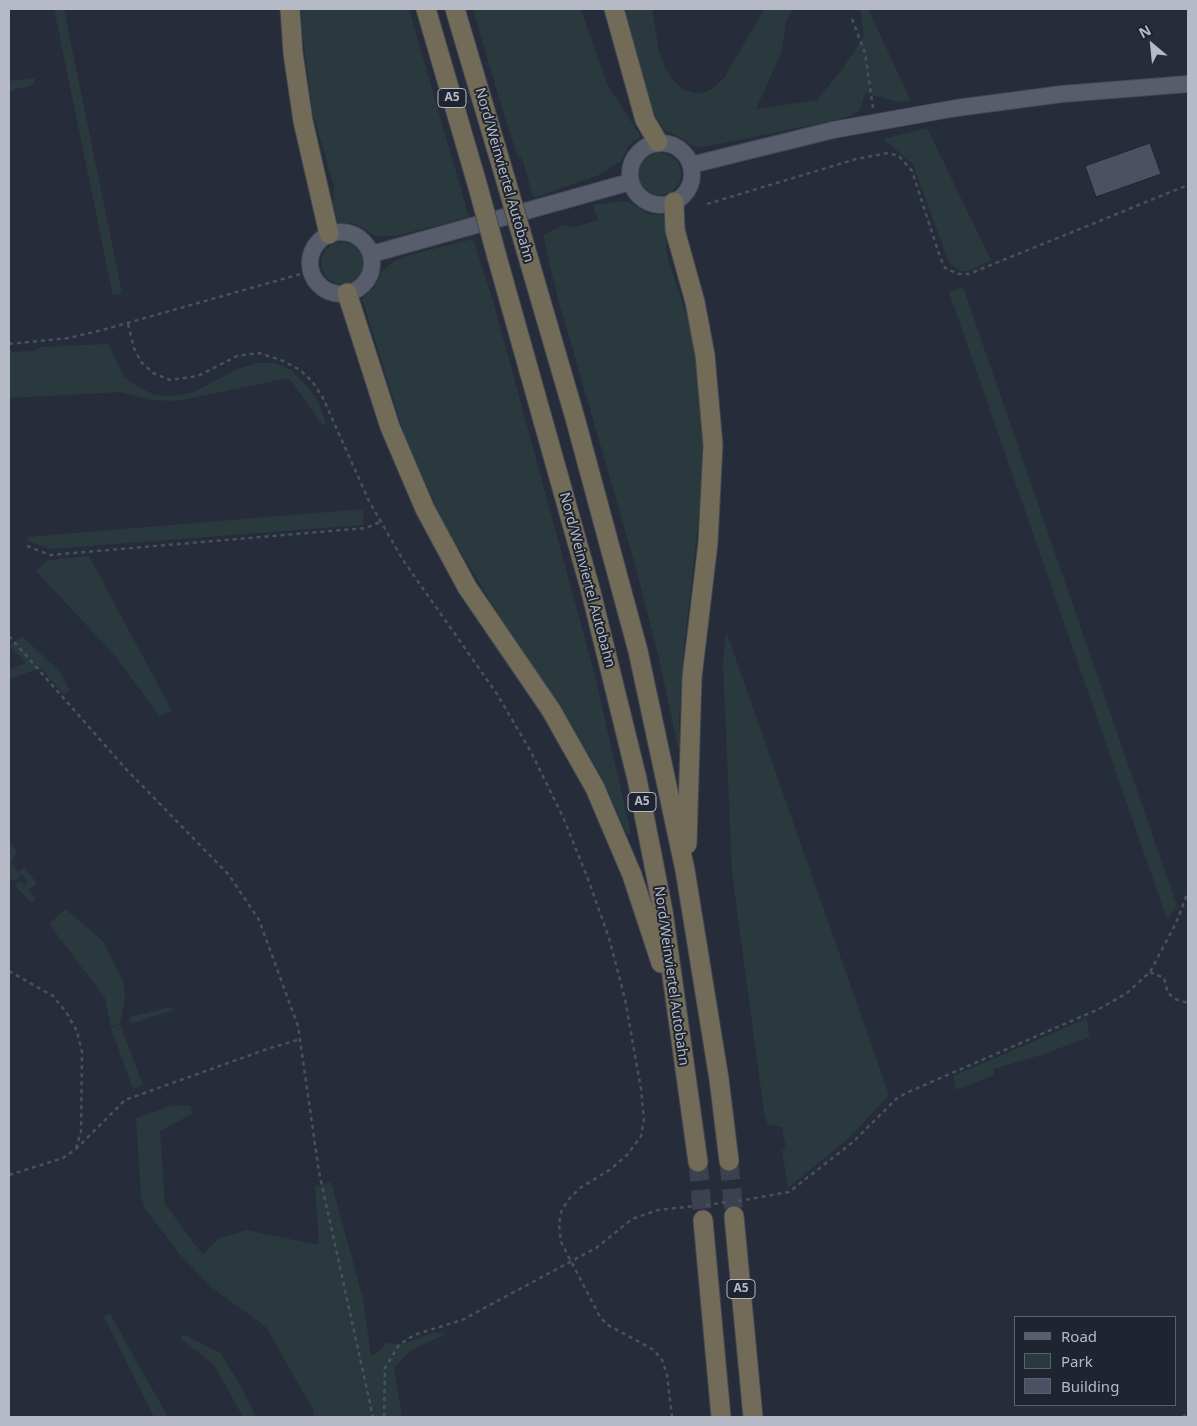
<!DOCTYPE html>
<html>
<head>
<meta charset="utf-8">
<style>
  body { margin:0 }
  #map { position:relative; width:1197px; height:1426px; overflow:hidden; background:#272c3b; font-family:"Noto Sans",sans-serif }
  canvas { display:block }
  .frame { position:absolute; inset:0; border:10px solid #b6bac7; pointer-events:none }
  .legend { position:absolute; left:1014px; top:1316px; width:162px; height:90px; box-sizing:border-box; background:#1f2431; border:1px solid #5b606d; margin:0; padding:6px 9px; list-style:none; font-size:15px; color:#b6bac7 }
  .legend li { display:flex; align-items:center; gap:10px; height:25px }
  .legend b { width:25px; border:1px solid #5b606d }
  .north { position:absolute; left:1127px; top:20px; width:50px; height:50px; -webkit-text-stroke:4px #1f2431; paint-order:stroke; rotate:332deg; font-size:14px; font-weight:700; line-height:20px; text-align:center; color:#b6bac7 }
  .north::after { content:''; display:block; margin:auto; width:18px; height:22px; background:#b6bac7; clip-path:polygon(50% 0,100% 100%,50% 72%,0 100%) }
</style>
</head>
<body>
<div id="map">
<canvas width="1197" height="1426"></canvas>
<div class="frame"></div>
<ul class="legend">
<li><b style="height:6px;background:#585d6b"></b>Road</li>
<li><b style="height:14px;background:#29393d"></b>Park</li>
<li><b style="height:14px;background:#4b5062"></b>Building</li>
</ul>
<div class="north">N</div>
</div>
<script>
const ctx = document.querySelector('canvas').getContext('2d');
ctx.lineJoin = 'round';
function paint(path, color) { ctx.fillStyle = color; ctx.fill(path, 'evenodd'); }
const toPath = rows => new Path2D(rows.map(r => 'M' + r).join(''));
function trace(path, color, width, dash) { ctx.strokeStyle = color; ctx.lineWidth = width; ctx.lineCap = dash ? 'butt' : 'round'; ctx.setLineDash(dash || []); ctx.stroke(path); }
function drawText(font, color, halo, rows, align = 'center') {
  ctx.font = font + ' "Noto Sans",sans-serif'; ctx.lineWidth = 4; ctx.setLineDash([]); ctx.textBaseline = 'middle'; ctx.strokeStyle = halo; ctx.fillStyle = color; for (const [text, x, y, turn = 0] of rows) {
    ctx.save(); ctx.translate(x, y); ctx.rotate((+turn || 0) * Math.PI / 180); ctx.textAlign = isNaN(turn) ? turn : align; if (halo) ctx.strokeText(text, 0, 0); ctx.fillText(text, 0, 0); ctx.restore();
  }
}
paint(toPath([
  [54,9,64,9,122,293,113,296],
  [302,9,409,9,469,217,396,236,376,236,356,224,338,223,333,205,334,186,313,114,302,31],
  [473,9,581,9,607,84,641,137,630,144,621,161,599,175,533,198,522,157,518,158,501,105],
  [623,9,652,9,659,51,665,68,674,81,686,91,700,94,712,89,725,77,764,9,793,9,786,21,782,51,756,109,817,100,843,68,864,36,860,9,868,9,911,101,897,102,865,93,861,108,853,115,836,120,704,147,693,146,680,137,665,131,651,109],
  [35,78,33,85,9,91,9,81],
  [927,128,991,260,969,271,961,271,949,263,913,164,883,139],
  '639 174a21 21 0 1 1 42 0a21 21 0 1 1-42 0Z',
  [621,201,628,202,650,215,663,214,668,232,666,248,669,262,690,325,701,398,703,445,702,490,685,638,679,721,681,745,678,748,659,658,635,565,557,295,543,235,564,225,575,227,598,220,593,205],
  [473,239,494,304,595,676,631,834,627,834,602,778,561,706,502,620,444,524,406,440,362,298,374,288,382,271,395,261,409,255],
  '321 263a21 21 0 1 1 42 0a21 21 0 1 1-42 0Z',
  [963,287,1177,906,1167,919,949,292],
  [108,344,124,377,138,387,155,395,171,396,192,393,238,369,258,363,276,363,291,370,306,385,319,403,326,424,322,425,289,378,177,401,151,400,121,392,9,398,9,349,12,352,34,351,40,347],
  [364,509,363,525,51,549,27,541,27,537],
  [89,556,172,711,159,716,117,658,36,571,48,560],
  [726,631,889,1095,849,1138,788,1188,782,1150,786,1149,782,1127,768,1125,764,1112,732,873,723,663],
  [22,636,59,671,70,690,64,695,41,668,9,679,9,669,26,663,10,646],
  [9,843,17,852,11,863,21,875,15,881,9,878],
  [24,867,37,883,29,890,35,899,31,903,15,885,20,881,24,885,28,882,19,871],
  [65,909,103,941,123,981,125,998,120,1023,111,1027,105,998,49,924],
  [171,1007,173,1010,131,1024,130,1017],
  [1086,1019,1090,1037,1041,1055,993,1069,994,1075,956,1090,953,1076],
  [120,1024,143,1085,133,1089,111,1028],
  [171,1106,191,1106,192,1114,160,1131,165,1204,203,1255,218,1239,246,1230,319,1245,315,1186,331,1182,363,1299,371,1355,378,1352,386,1343,404,1344,434,1332,446,1334,410,1351,394,1368,402,1417,314,1417,313,1410,266,1327,211,1287,182,1257,145,1209,141,1196,136,1118],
  [109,1314,110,1314,168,1417,154,1417,104,1317],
  [183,1334,220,1353,238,1381,256,1417,243,1417,215,1366,181,1339]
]), '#29393d');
const building = toPath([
  [1150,143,1161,174,1096,197,1085,166,1150,143]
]);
paint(building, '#4b5062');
trace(building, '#212633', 1);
trace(toPath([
  [729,1161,734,1216],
  [698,1162,703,1220]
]), '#3c4150', 19, [19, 9]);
const major = toPath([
  '630 174a31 31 0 1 1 62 0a31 31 0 1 1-62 0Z',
  [691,165,833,130,956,108,1062,94,1188,84],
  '310 263a31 31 0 1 1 62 0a31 31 0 1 1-62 0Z',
  [372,254,630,182]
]);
const highway = toPath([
  [290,9,293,53,303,121,329,234],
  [426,9,478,187],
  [455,9,506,181],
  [614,9,645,120,658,142],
  [674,202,675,230,695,302,705,355,713,445,708,543,692,677,687,844],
  [526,250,575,418,638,651,685,870,719,1079,729,1161],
  [497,257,590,588,637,779,663,911,698,1162],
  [347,293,390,427,425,509,467,587,551,710,595,788,632,875,661,963],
  [734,1216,753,1417],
  [703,1220,721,1417]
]);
trace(major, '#434855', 18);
trace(highway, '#424754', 21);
trace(toPath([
  [852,19,865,53,873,108],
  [707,204,856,159,888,153,899,156,912,171,940,257,945,268,958,274,969,274,1188,185],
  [128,324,134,348,141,362,153,373,170,380,198,376,237,356,259,353,281,360,300,370,312,381,323,398,369,501,403,560,497,694,530,750,563,817,588,879,609,938,625,999,641,1089,644,1120,641,1136,628,1154,611,1169,580,1188,568,1200,561,1212,559,1225,561,1242,599,1315,606,1324,654,1350,662,1360,667,1375,672,1417],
  [9,344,69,338,106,329,311,271],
  [27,546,50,555,366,528,380,522],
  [9,636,125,768,229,875,259,920,298,1026,319,1172,373,1417],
  [9,971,53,996,66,1012,77,1031,82,1052,81,1132,76,1148],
  [1150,972,1164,978,1168,993,1175,999,1188,1003],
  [9,1175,63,1158,76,1149,125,1100,267,1049,301,1039],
  [738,1201,789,1192,853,1142,896,1099,906,1093,1099,1009,1127,993,1150,972,1176,923,1188,892],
  [706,1205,728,1202],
  [384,1417,385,1368,399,1345,414,1335,462,1320,596,1248,632,1219,658,1210,695,1206],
  [1182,1417,1188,1414]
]), '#465459', 2.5, [4, 4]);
trace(major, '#585d6b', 16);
trace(highway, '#716b58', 19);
const highwayBridge = toPath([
  [506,181,526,250],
  [478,187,497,257]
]);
trace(highwayBridge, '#424754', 21, []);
trace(highwayBridge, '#716b58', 19);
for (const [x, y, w] of [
  [452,98,28],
  [642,802,28],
  [741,1289,28]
]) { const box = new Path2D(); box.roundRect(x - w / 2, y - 9.5, w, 19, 4); ctx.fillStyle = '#1f2431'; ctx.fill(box); trace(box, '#b6bac7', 1); }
drawText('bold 12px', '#b6bac7', null, [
  ["A5",452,98],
  ["A5",642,802],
  ["A5",741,1289]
]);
drawText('14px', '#b6bac7', '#1f2431', [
  ["Nord/Weinviertel Autobahn",504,175,74],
  ["Nord/Weinviertel Autobahn",587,580,75],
  ["Nord/Weinviertel Autobahn",671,976,82]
]);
</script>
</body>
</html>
